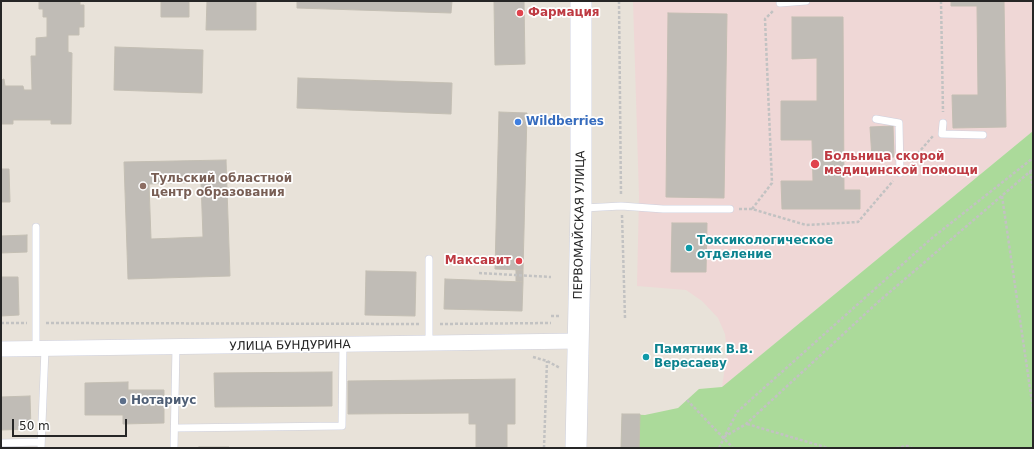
<!DOCTYPE html>
<html>
<head>
<meta charset="utf-8">
<style>
  body { margin:0 }
  #map { position:relative; width:1034px; height:449px; overflow:hidden; background:#e8e2d9; font-family:"DejaVu Sans",sans-serif }
  canvas { display:block }
  .frame { position:absolute; inset:0; border:2px solid #262626; pointer-events:none }
  .scale { position:absolute; left:12px; top:419px; width:115px; height:18px; box-sizing:border-box; border:2px solid #262626; border-top:0; padding-left:5px; font-size:12px; line-height:14px; white-space:nowrap; color:#262626; -webkit-text-stroke:3px #fff; paint-order:stroke }
</style>
</head>
<body>
<div id="map">
<canvas width="1034" height="449"></canvas>
<div class="frame"></div>
<div class="scale">50 m</div>
</div>
<script>
const ctx = document.querySelector('canvas').getContext('2d');
ctx.lineJoin = 'round';
function paint(path, color) { ctx.fillStyle = color; ctx.fill(path, 'evenodd'); }
const toPath = rows => new Path2D(rows.map(r => 'M' + r).join(''));
function trace(path, color, width, dash) { ctx.strokeStyle = color; ctx.lineWidth = width; ctx.lineCap = dash ? 'butt' : 'round'; ctx.setLineDash(dash || []); ctx.stroke(path); }
function drawText(font, color, halo, rows, align = 'center') {
  ctx.font = font + ' "DejaVu Sans",sans-serif'; ctx.lineWidth = 3.5; ctx.setLineDash([]); ctx.textBaseline = 'middle'; ctx.strokeStyle = halo; ctx.fillStyle = color; for (const [text, x, y, turn = 0] of rows) {
    ctx.save(); ctx.translate(x, y); ctx.rotate((+turn || 0) * Math.PI / 180); ctx.textAlign = isNaN(turn) ? turn : align; if (halo) ctx.strokeText(text, 0, 0); ctx.fillText(text, 0, 0); ctx.restore();
  }
}
paint(toPath([
  [633,1,1033,1,1033,131,722,387,727,353,725,334,718,318,702,301,686,290,637,286,639,197]
]), '#efd7d6');
paint(toPath([
  [1033,131,1033,448,621,448,622,414,645,415,678,408,699,389,722,387]
]), '#abda9a');
const building = toPath([
  [39,1,80,1,80,5,84,5,84,27,79,27,79,35,68,35,68,52,72,53,71,124,51,124,51,120,13,120,13,124,1,124,1,80,4,79,5,86,23,86,24,90,32,90,31,56,36,56,36,38,47,37,47,17,43,17,43,9,39,9,39,1],
  [161,1,189,1,189,17,161,17,161,1],
  [207,1,256,1,256,30,206,30,207,1],
  [297,1,452,1,451,13,297,8,297,1],
  [494,1,524,1,525,64,495,65,494,1],
  [951,1,1004,1,1006,127,953,128,952,95,978,95,977,6,951,6,951,1],
  [668,13,727,14,724,198,666,197,668,13],
  [792,17,843,17,844,190,860,190,860,209,782,209,781,181,813,181,812,140,781,140,781,101,817,101,817,58,792,59,792,17],
  [115,47,203,50,202,93,114,90,115,47],
  [298,78,452,83,451,114,297,108,298,78],
  [499,112,527,113,523,270,495,269,499,112],
  [893,126,894,157,872,158,870,127,893,126],
  [226,160,230,276,128,279,124,162,226,160],
  [201,182,203,237,151,239,149,184,201,182],
  [1,169,9,169,10,202,1,202,1,169],
  [672,223,707,223,706,272,671,272,672,223],
  [27,235,27,252,1,253,1,236,27,235],
  [516,270,523,270,523,282,516,281,516,270],
  [366,271,416,272,415,316,365,315,366,271],
  [1,277,18,277,19,315,1,316,1,277],
  [445,279,523,282,522,311,444,309,445,279],
  [332,372,332,406,215,407,214,373,332,372],
  [515,379,515,424,507,424,507,448,476,448,476,424,469,424,469,413,348,414,348,381,515,379],
  [128,382,128,390,164,390,164,423,123,424,123,415,85,415,85,383,128,382],
  [30,396,31,429,1,430,1,397,30,396],
  [622,414,640,414,639,448,621,448,622,414],
  [199,447,229,447,229,448,199,448,199,447]
]);
paint(building, '#c0bcb6');
trace(building, '#c3beb3', 1);
const service = toPath([
  [780,3,806,1],
  [876,119,899,123,900,173],
  [943,123,942,134,983,135],
  [584,208,621,206,663,209,730,209],
  [36,227,36,349],
  [429,259,429,343],
  [175,428,342,426,343,345],
  [1,443,41,442],
  [41,448,45,349],
  [174,448,176,347]
]);
const minor = toPath([
  [1,349,578,341]
]);
const secondary = toPath([
  [576,448,581,208,581,1]
]);
trace(service, '#ced0de', 8);
trace(minor, '#ced0de', 16);
trace(secondary, '#ced0de', 22);
trace(toPath([
  [619,1,621,196],
  [941,1,943,112],
  [911,161,933,136],
  [1030,171,1033,189],
  [1002,196,1033,409],
  [739,209,752,209,806,225,858,222,893,181],
  [752,209,772,183,765,19,773,11],
  [622,215,625,318],
  [479,273,551,277],
  [551,316,559,316],
  [1,323,27,323],
  [46,323,419,324],
  [440,324,551,323],
  [533,357,547,361,560,368],
  [687,400,733,448],
  [747,424,828,448],
  [724,437,746,424,877,303,1033,169],
  [544,448,547,361],
  [719,448,737,412,932,238,1033,158],
  [896,448,907,446,912,448]
]), '#c2c2c2', 2.5, [3, 2]);
trace(service, '#fff', 7);
trace(minor, '#fff', 15);
trace(secondary, '#fff', 21);
for (const [x, y, r, color] of [
  [520,13,4,"#e0444e"],
  [518,122,4,"#3f7fe0"],
  [815,164,5,"#e0444e"],
  [143,186,4,"#8d6e63"],
  [689,248,4,"#0f9aa8"],
  [519,261,4,"#e0444e"],
  [646,357,4,"#0f9aa8"],
  [123,401,4,"#5c6f8a"]
]) { const dot = new Path2D(); dot.arc(x, y, r, 0, 2 * Math.PI); ctx.fillStyle = color; ctx.fill(dot); trace(dot, '#fff', 1.5); }
drawText('bold 12px', '#be3a42', '#fff', [
  ["Фармация",528,13],
  ["Больница скорой",824,157],
  ["медицинской помощи",824,171],
  ["Максавит",511,261,"right"]
], 'left');
drawText('bold 12px', '#366cbe', '#fff', [
  ["Wildberries",526,122]
], 'left');
drawText('bold 12px', '#785e54', '#fff', [
  ["Тульский областной",151,179],
  ["центр образования",151,193]
], 'left');
drawText('12px', '#262626', '#fff', [
  ["ПЕРВОМАЙСКАЯ УЛИЦА",580,225,-89],
  ["УЛИЦА БУНДУРИНА",290,346,-1]
]);
drawText('bold 12px', '#0d838f', '#fff', [
  ["Токсикологическое",697,241],
  ["отделение",697,255],
  ["Памятник В.В.",654,350],
  ["Вересаеву",654,364]
], 'left');
drawText('bold 12px', '#4e5e75', '#fff', [
  ["Нотариус",131,401]
], 'left');
</script>
</body>
</html>
